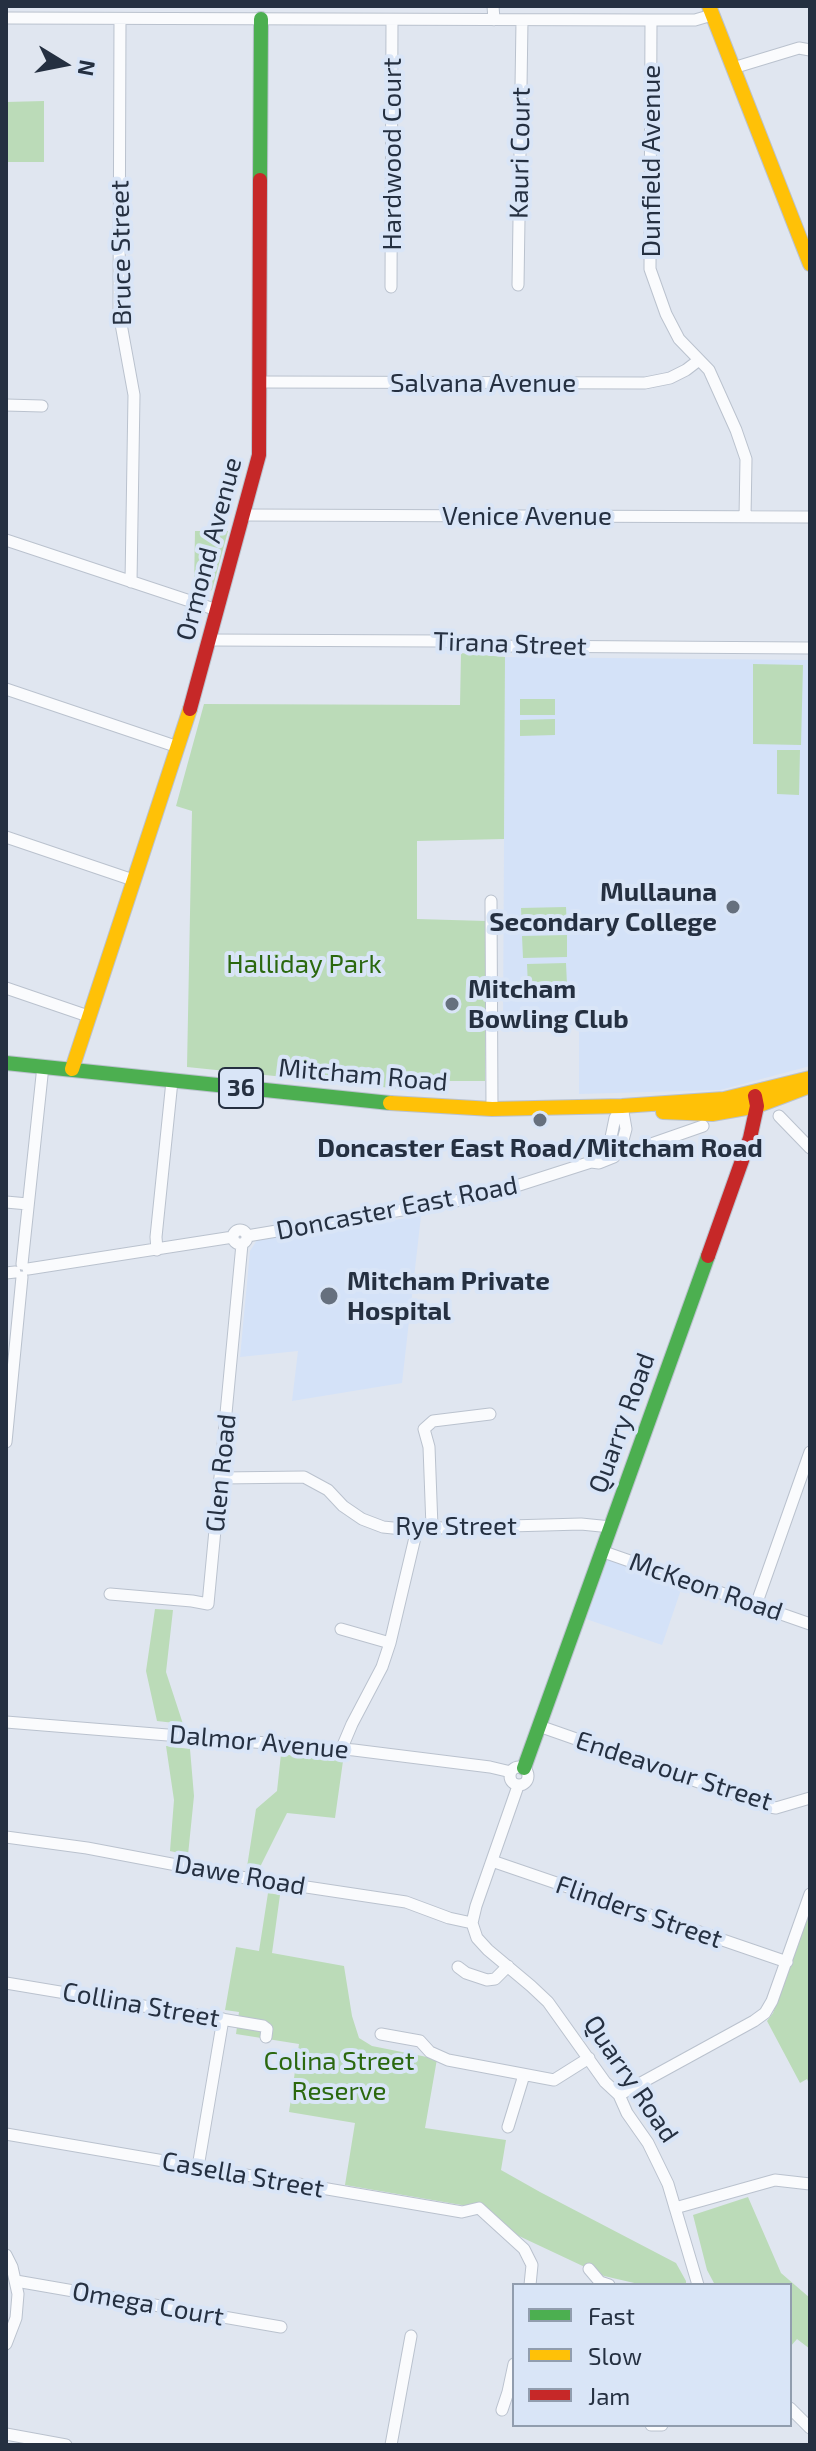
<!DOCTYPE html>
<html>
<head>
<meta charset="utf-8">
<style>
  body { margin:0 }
  #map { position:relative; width:816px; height:2451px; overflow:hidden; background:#e0e6f0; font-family:"Exo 2",sans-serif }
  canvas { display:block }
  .frame { position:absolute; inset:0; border:8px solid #253041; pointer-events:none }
  .legend { position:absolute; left:512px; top:2283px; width:280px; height:144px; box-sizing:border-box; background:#d9e5f7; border:2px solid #919dae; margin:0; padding:10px 14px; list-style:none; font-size:24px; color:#253041 }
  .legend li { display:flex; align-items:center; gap:16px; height:40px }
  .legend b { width:40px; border:2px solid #919dae }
  .north { position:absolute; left:24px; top:24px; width:80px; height:80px; -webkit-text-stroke:6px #d9e5f7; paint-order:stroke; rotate:100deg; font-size:22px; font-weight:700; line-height:32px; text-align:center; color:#253041 }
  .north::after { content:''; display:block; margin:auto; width:28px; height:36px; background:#253041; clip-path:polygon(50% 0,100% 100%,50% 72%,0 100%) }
</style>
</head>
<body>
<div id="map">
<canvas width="816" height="2451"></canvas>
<div class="frame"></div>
<ul class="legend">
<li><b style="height:10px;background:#4caf50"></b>Fast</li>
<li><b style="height:10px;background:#ffc107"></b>Slow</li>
<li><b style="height:10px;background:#c62828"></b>Jam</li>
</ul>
<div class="north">N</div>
</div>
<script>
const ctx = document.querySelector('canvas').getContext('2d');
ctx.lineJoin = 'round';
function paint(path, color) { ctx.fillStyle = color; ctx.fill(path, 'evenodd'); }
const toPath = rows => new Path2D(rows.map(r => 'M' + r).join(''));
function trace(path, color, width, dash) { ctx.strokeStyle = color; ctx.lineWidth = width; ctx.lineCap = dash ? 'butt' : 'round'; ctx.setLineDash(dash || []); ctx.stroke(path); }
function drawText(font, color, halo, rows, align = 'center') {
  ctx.font = font + ' "Exo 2",sans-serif'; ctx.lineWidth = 8; ctx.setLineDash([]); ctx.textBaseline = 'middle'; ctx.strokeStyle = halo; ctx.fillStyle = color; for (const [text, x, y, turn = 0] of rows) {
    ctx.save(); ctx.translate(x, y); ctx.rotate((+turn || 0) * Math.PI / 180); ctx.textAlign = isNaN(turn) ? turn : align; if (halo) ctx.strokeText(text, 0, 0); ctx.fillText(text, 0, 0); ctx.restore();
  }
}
paint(toPath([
  [505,657,810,660,810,1066,720,1090,579,1094,579,1025,503,1027],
  [421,1216,402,1383,292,1401,298,1351,240,1357,250,1251,257,1240],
  [608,1558,683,1584,662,1645,586,1619]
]), '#d4e2f8');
paint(toPath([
  [44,101,44,162,6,162,6,102],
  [195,531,228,531,212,590,206,593,194,588],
  [461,653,505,657,504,839,417,841,417,919,486,921,485,1081,421,1081,421,1091,187,1067,192,811,176,806,204,704,460,705],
  [753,664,803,665,801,745,753,744],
  [520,699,555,699,555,715,520,715],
  [555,719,555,735,520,736,520,720],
  [777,750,800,750,799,795,777,794],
  [566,907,567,929,522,931,521,908],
  [567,935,567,957,523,958,522,936],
  [566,963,567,985,528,986,527,964],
  [155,1609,173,1610,166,1672,183,1724,157,1721,146,1671],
  [166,1746,190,1749,194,1796,188,1855,170,1851,174,1800],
  [281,1754,343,1761,335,1818,287,1813,259,1869,247,1867,256,1809,277,1791],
  [268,1893,280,1895,272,1953,344,1966,352,2016,359,2038,372,2046,437,2059,425,2128,506,2140,501,2170,540,2192,676,2263,686,2281,686,2285,643,2285,604,2276,504,2229,479,2208,345,2185,355,2123,289,2112,299,2044,236,2034,239,2012,225,2010,236,1947,259,1951],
  [810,1910,810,2086,807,2079,800,2083,767,2021,773,2013],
  [748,2197,781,2273,810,2298,810,2349,797,2339,790,2347,790,2285,715,2285,707,2270,693,2215]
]), '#bbdbb8');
const street = toPath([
  [493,6,494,20],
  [6,18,651,20,695,20,712,15],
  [120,19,119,313,134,395,131,582],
  [651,20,650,269,666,314,679,339,709,370,736,430,746,459,745,517],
  [733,68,799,48,810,50],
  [518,285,522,21],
  [391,287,392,20],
  [261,382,645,383,670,378,686,370,699,360],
  [6,405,42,406],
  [244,515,810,517],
  [6,540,217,610],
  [209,640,442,641,498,646,810,648],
  [6,689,178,747],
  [6,837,133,880],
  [491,901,492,1109],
  [6,988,88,1016],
  [779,1116,810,1148],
  [637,1149,703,1126],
  [591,1162,609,1147,615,1118,622,1106],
  [6,1202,28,1204],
  '233 1237a7 7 0 1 1 14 0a7 7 0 1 1-14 0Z',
  [247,1236,485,1196,591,1162,599,1163,614,1157,623,1140,626,1129,622,1106],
  [157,1250,156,1237,172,1081],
  [22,1264,43,1066],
  [28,1269,233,1237],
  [6,1273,15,1272],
  [6,1442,22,1277],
  [221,1478,304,1477,328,1490,343,1506,362,1519,383,1527,403,1529,581,1524,611,1527],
  [432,1527,429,1447,424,1429,433,1421,490,1414],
  [601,1551,810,1624],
  [110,1594,192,1601,208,1604,242,1244],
  [756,1605,810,1452],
  [341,1629,390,1643],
  [6,1722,354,1750,490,1767,511,1772],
  [539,1726,770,1807,776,1808,810,1798],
  [341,1750,352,1724,382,1667,390,1643,417,1529],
  '510 1776a9 9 0 1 1 18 0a9 9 0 1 1-18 0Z',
  [518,1786,476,1906,472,1923,477,1938,488,1950,531,1986,548,2002,605,2082,619,2095,627,2113,648,2143,668,2184,698,2285],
  [6,1837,87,1848,240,1877,406,1902,449,1918,472,1923],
  [492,1861,787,1962],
  [458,1967,466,1973,487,1980,495,1979,508,1966],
  [6,1983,263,2026,267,2029,266,2037],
  [381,2034,420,2041,430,2052,448,2060,554,2080,589,2058],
  [619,2095,754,2021,765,2013,772,2001,810,1894],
  [508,2127,524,2075],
  [6,2134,462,2212,479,2208,524,2249,532,2265,530,2285],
  [198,2167,223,2019],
  [675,2208,775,2180,810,2184],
  [6,2255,12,2267,18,2294,16,2318,6,2344],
  [589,2269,600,2282,609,2285],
  [16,2281,281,2327],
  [790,2408,810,2428],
  [502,2410,508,2392,514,2364],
  [651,2425,662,2425],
  [6,2434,66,2445],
  [391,2445,411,2336]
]);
const fast = toPath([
  [260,180,261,19],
  [6,1063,390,1103],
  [524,1768,708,1256]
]);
const slow = toPath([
  [709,6,810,264],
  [72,1069,190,709],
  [390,1103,492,1109,622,1106,724,1099,810,1078],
  [663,1112,712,1114,757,1106,810,1086]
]);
const jam = toPath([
  [190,709,259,455,260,180],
  [708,1256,750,1138,757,1106,755,1096]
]);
trace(street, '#bac2ce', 13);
trace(fast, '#bac2ce', 16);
trace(slow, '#bac2ce', 16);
trace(jam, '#bac2ce', 16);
trace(street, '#fafbfd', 11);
trace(fast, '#4caf50', 14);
trace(slow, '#ffc107', 14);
trace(jam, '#c62828', 14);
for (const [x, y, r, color] of [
  [733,907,8,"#66707e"],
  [452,1004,8,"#66707e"],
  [540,1120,8,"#66707e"],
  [329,1296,10,"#66707e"]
]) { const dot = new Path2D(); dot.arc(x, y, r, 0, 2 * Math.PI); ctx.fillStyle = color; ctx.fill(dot); trace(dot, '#d9e5f7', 3); }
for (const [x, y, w] of [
  [241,1088,44]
]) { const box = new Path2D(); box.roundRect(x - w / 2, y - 20, w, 40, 6); ctx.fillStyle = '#d9e5f7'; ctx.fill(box); trace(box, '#253041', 2); }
drawText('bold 24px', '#253041', null, [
  ["36",241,1088]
]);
drawText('26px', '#253041', '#d9e5f7', [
  ["Kauri Court",520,153,-89],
  ["Hardwood Court",392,154,-90],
  ["Dunfield Avenue",651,161,-90],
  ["Bruce Street",121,253,-91],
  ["Salvana Avenue",483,383],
  ["Venice Avenue",527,516],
  ["Ormond Avenue",209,549,-75],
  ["Tirana Street",510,644,2],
  ["Mitcham Road",363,1075,5],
  ["Doncaster East Road",397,1208,-11],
  ["Quarry Road",622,1423,-70],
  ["Glen Road",221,1473,-84],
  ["Rye Street",456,1526],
  ["McKeon Road",706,1587,19],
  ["Dalmor Avenue",259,1742,5],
  ["Endeavour Street",674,1771,18],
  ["Dawe Road",240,1875,10],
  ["Flinders Street",639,1912,19],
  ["Collina Street",141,2005,10],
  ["Quarry Road",631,2079,56],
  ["Casella Street",243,2175,10],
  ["Omega Court",148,2304,10]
]);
drawText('bold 26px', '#253041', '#d9e5f7', [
  ["Mullauna",717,892,"right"],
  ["Secondary College",717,922,"right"],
  ["Mitcham",468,989],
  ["Bowling Club",468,1019],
  ["Doncaster East Road/Mitcham Road",540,1148,"center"],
  ["Mitcham Private",347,1281],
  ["Hospital",347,1311]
], 'left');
drawText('26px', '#2b680f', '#d9e5f7', [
  ["Halliday Park",304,964],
  ["Colina Street",339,2061],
  ["Reserve",339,2091]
]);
</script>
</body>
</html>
